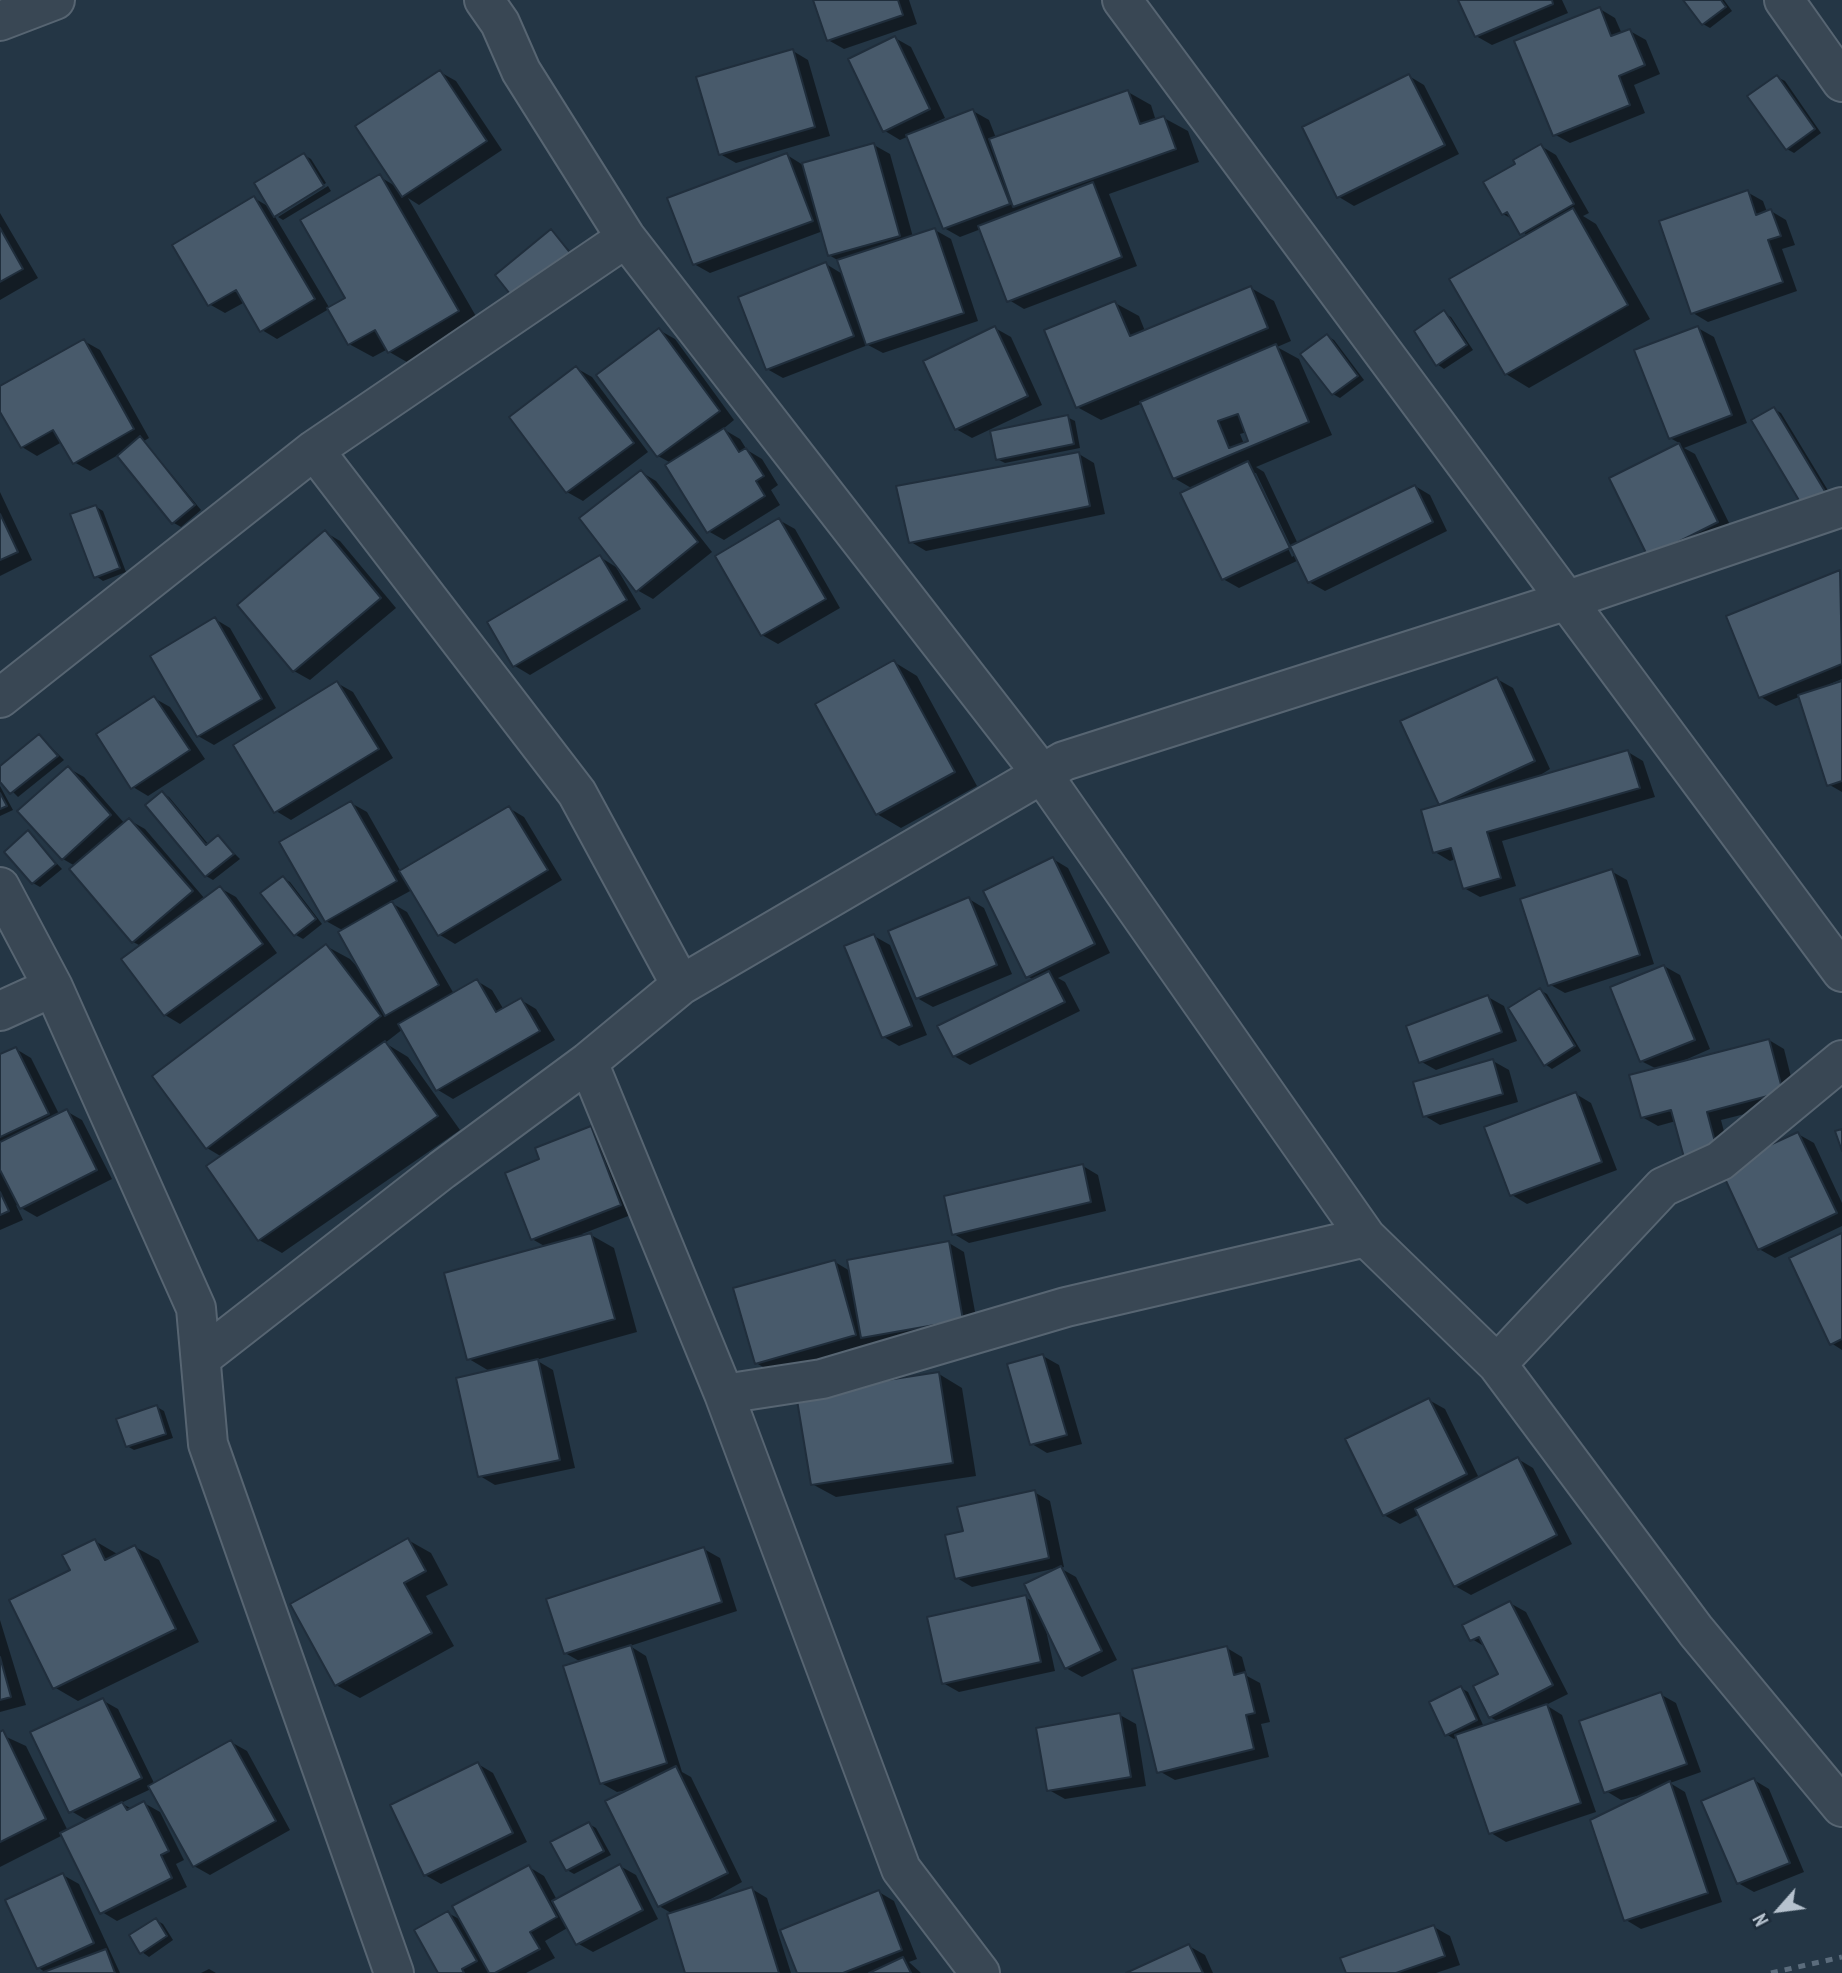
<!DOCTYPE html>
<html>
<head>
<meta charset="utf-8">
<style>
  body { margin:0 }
  #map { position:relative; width:1842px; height:1973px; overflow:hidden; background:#243645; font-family:"PT Sans Narrow",sans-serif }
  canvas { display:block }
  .north { position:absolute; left:1744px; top:1875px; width:70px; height:70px; -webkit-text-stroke:5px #1d2c3a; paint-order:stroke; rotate:242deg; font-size:19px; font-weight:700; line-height:28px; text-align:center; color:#b6c2ce }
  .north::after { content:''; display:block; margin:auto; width:24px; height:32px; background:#b6c2ce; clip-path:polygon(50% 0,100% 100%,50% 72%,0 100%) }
</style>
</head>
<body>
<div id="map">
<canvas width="1842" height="1973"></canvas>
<div class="north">N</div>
</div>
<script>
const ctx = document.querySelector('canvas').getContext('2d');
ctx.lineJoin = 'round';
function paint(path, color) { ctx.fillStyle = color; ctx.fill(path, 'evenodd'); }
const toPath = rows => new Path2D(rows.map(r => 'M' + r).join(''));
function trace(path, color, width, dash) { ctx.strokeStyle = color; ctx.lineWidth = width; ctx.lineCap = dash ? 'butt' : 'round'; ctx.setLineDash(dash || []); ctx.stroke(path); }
paint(toPath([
  [815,0,909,0,917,24,844,49,828,40],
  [1460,0,1562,0,1568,13,1492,45,1476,36],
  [1686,0,1724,0,1732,11,1710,28,1703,24],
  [1600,9,1615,18,1622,34,1630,31,1646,40,1660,74,1634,85,1645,113,1570,143,1554,134],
  [895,38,911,47,945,118,934,123,935,125,973,111,989,120,996,138,1128,92,1151,105,1156,121,1164,118,1188,131,1199,162,1109,194,1137,266,1024,309,1009,300,981,229,960,237,944,228,909,136,900,140,885,131],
  [793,51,808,60,830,136,736,163,720,154],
  [440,72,456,81,502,150,419,205,408,198,481,325,412,365,386,350,373,357,349,344,329,309,277,339,262,330,245,302,225,313,209,304,254,198,271,208,304,155,311,159,326,183,277,216,274,215,330,309,348,298,380,177,397,187],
  [1409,76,1424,85,1459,154,1354,206,1339,197],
  [1777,77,1785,81,1821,133,1794,153,1787,149],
  [874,145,890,154,913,237,935,230,951,239,978,321,883,353,868,345,783,378,767,369,826,264,844,275,839,261,829,255,823,231,710,273,694,264,787,155,803,165],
  [1541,146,1556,155,1589,213,1583,216,1596,224,1650,319,1529,388,1506,374,1527,236,1514,220,1503,214,1517,165],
  [328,186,331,191,283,220,278,217],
  [1747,192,1763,201,1767,212,1771,211,1786,220,1795,245,1782,249,1797,291,1708,322,1693,313],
  [0,213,38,278,0,300],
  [551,231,581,263,526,307],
  [1251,288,1274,301,1291,341,1277,347,1299,359,1332,435,1256,467,1264,472,1298,544,1415,486,1430,495,1447,531,1325,591,1309,582,1299,560,1239,588,1223,579,1193,489,1174,478,1143,403,1101,420,1077,407,1115,303,1139,316,1145,331],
  [1247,432,1250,442,1244,444,1240,434],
  [1253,473,1256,473,1295,555,1292,557],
  [1444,313,1451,317,1473,350,1444,369,1437,364],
  [995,328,1011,337,1042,405,972,438,956,429],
  [1698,328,1714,337,1747,423,1684,448,1695,454,1733,531,1665,565,1611,479,1681,444,1670,438],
  [659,330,675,339,734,420,723,429,740,439,747,450,762,459,778,485,771,490,780,505,724,540,708,531,671,463,658,456],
  [1327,336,1334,340,1364,380,1340,398,1333,394],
  [84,341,100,350,149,438,144,441,201,510,181,527,174,523,118,455,90,471,74,462,62,442,37,456,22,447,0,408,0,388],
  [576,368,592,377,648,452,583,501,567,492,511,417],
  [1774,409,1781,413,1832,497,1811,510],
  [1067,417,1075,421,1080,448,1005,463,997,459],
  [1079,454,1094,463,1105,514,926,551,911,542],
  [641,472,656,481,712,552,653,599,637,590],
  [0,492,32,560,0,576],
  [95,506,103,511,126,572,103,581,96,576],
  [779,520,795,529,840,608,778,644,762,635],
  [325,532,340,541,396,608,310,680,294,671],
  [600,557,616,567,641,609,530,675,515,666],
  [1840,572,1842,679,1830,684,1830,687,1842,683,1842,792,1828,784,1799,697,1776,706,1761,697],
  [215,619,230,628,276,708,214,745,198,736],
  [894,662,917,676,977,786,901,828,877,814],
  [1497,679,1513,688,1550,769,1534,779,1628,752,1643,761,1655,797,1502,841,1516,886,1480,897,1464,888,1456,859,1450,861,1435,852,1441,806,1402,722],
  [337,683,353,692,393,758,291,820,276,811],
  [154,698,170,707,205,759,148,796,133,787],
  [40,736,64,760,18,797,0,779,0,768],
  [68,768,84,777,125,824,129,820,145,829,205,899,220,888,236,897,277,953,180,1024,165,1015,141,946,133,942,75,866,63,859],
  [0,786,13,810,0,816],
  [162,793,169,797,209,845,218,837,240,859,213,880,206,876],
  [351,803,367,812,401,872,509,808,524,817,562,880,455,944,440,935,412,890,390,902,407,912,454,994,477,981,492,990,504,1010,521,1000,536,1009,555,1040,453,1099,438,1090,403,1029,385,1043,408,1057,460,1130,282,1253,259,1240,222,1157,207,1148,154,1077,326,946,350,959,363,973,344,931,326,921],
  [28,833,62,869,40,887,33,883],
  [1053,859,1068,868,1110,953,1058,978,1065,982,1080,1011,970,1065,954,1056,1034,980,1027,976],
  [1611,871,1627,880,1654,964,1565,993,1549,984],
  [283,878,290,882,322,924,303,939,296,935,263,894],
  [969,899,984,908,1012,974,933,1007,917,998],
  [874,936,890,945,927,1035,899,1046,884,1037],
  [1664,966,1680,975,1710,1049,1676,1064,1769,1040,1784,1049,1797,1101,1721,1120,1732,1162,1676,1121,1658,1126,1642,1117,1657,1069,1641,1061],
  [1540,990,1547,994,1581,1051,1552,1069,1545,1064],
  [1488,997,1504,1006,1517,1041,1436,1070,1420,1061],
  [16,1049,31,1058,59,1114,66,1111,82,1120,112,1179,37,1217,16,1205,23,1220,0,1230,0,1056],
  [1493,1061,1509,1070,1518,1102,1440,1125,1425,1116],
  [1576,1094,1591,1103,1617,1170,1527,1204,1512,1195],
  [591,1128,606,1137,636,1213,582,1234,591,1235,614,1248,637,1332,536,1360,553,1370,575,1468,495,1485,480,1476,491,1372,469,1359,546,1247,532,1239,542,1160],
  [1798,1134,1814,1143,1842,1203,1842,1226,1775,1258,1759,1249],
  [1083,1166,1098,1175,1106,1211,969,1243,954,1234],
  [1842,1235,1842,1350,1831,1343],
  [949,1243,964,1252,978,1328,878,1346,873,1343,772,1372,756,1363,835,1262,850,1271],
  [1043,1356,1059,1365,1082,1444,1047,1453,1032,1444],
  [939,1374,962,1388,976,1476,836,1497,812,1484],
  [1429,1400,1445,1409,1479,1478,1518,1459,1533,1468,1572,1544,1471,1595,1455,1586,1420,1514,1400,1524,1384,1515],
  [157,1407,164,1411,173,1438,134,1450,127,1446],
  [1034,1492,1050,1501,1064,1567,1060,1568,1076,1577,1117,1660,1082,1677,1066,1668,1046,1630,1055,1671,959,1692,943,1683,1025,1597,1034,1602,1057,1568,972,1587,957,1578,965,1533],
  [408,1540,431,1553,448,1585,426,1596,454,1646,360,1698,336,1685],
  [95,1541,119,1555,135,1547,159,1560,199,1642,78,1701,54,1687,72,1571],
  [704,1549,720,1558,737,1611,630,1646,646,1656,682,1772,691,1777,742,1882,700,1905,752,1889,767,1898,791,1973,687,1973,673,1914,659,1906,633,1789,617,1792,601,1783,581,1662,565,1653],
  [1510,1603,1526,1612,1568,1694,1546,1705,1562,1715,1596,1812,1506,1842,1491,1833,1457,1737,1454,1739,1446,1734,1461,1688,1468,1692,1484,1727,1499,1722,1490,1717,1501,1675,1487,1648,1472,1639],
  [0,1620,26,1705,0,1712],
  [1227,1648,1242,1657,1247,1676,1260,1683,1270,1722,1261,1724,1269,1757,1175,1780,1159,1771],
  [1660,1694,1676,1703,1701,1772,1670,1783,1685,1792,1722,1902,1641,1929,1626,1920,1649,1793,1621,1800,1606,1791],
  [102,1700,118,1709,155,1785,231,1742,247,1751,290,1830,210,1875,194,1866,151,1789,121,1803,132,1809,144,1803,160,1812,184,1860,176,1864,187,1887,117,1921,102,1912,63,1835,0,1867,0,1734,26,1746,68,1831,88,1821,71,1811],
  [1120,1715,1136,1724,1146,1786,1065,1799,1049,1790],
  [478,1764,493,1773,527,1842,441,1884,425,1875],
  [1754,1780,1769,1789,1804,1872,1754,1892,1738,1883],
  [589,1824,596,1828,611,1855,574,1874,567,1870],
  [620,1866,636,1875,658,1919,593,1952,577,1943,569,1927,545,1941,555,1958,526,1973,440,1973,448,1913,463,1921,529,1867,544,1876,557,1900],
  [63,1875,79,1884,120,1973,46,1973,39,1968,8,1901],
  [879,1892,894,1901,917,1959,909,1962,921,1973,799,1973],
  [156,1920,163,1924,173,1940,149,1957,142,1952],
  [1434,1927,1450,1936,1460,1965,1436,1973,1347,1973],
  [1189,1946,1205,1955,1213,1973,1131,1973],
  [209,1969,216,1973,201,1973]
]), '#0007');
const building = toPath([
  [813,0,898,0,903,15,827,41,813,0],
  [1458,0,1552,0,1553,4,1475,37,1458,0],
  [1683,0,1721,0,1726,7,1702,25,1683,0],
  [1600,7,1611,36,1630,29,1645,65,1619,76,1630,105,1553,136,1514,41,1600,7],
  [895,36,930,109,883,132,848,59,895,36],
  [793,49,815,127,719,155,696,77,793,49],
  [440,70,487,141,402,197,355,126,440,70],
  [1409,74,1445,145,1337,198,1302,127,1409,74],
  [1777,75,1815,129,1786,150,1747,96,1777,75],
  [1128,90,1140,124,1164,116,1176,149,1013,207,989,139,1128,90],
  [973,109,1010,204,943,229,906,135,973,109],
  [874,143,900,236,828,256,802,163,874,143],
  [1541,144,1574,204,1520,235,1507,212,1502,215,1483,182,1515,164,1513,160,1541,144],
  [304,153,324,186,274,217,254,183,304,153],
  [787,153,813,221,693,265,667,198,787,153],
  [380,174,459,311,388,353,375,330,348,345,327,308,345,298,300,220,380,174],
  [1093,182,1122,257,1007,302,978,226,1093,182],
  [1748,190,1756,215,1771,209,1781,236,1768,240,1783,282,1691,314,1659,221,1748,190],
  [254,196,315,299,260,332,236,290,208,306,172,245,254,196],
  [1573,208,1628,305,1505,375,1449,279,1573,208],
  [0,228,23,269,0,282,0,228],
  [935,228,964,313,866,345,837,260,935,228],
  [551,229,575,259,518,304,495,275,551,229],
  [826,262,854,336,766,370,738,297,826,262],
  [1251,286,1268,328,1076,408,1044,330,1115,301,1130,336,1251,286],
  [1444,310,1467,345,1436,366,1414,331,1444,310],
  [995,326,1028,396,955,430,923,361,995,326],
  [1698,326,1732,415,1669,439,1634,350,1698,326],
  [659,328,720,411,657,457,596,375,659,328],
  [1327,334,1358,376,1332,395,1300,354,1327,334],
  [84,339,134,429,73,464,53,430,21,448,0,412,0,386,84,339],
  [1276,344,1309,422,1173,479,1140,402,1276,344],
  [1238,414,1248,441,1229,448,1218,421,1238,414],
  [576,366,634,443,566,493,509,417,576,366],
  [1774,407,1826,493,1803,507,1751,420,1774,407],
  [1068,415,1074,444,996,460,990,431,1068,415],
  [724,428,739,452,746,448,764,476,756,481,765,496,707,533,665,465,724,428],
  [140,436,195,505,172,524,117,456,140,436],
  [1679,443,1718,522,1648,557,1609,478,1679,443],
  [1079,452,1090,506,909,543,896,486,1079,452],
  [1248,461,1290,548,1222,580,1180,493,1248,461],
  [641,470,698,542,636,592,579,518,641,470],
  [1415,485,1433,522,1308,583,1290,546,1415,485],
  [96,505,120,568,94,578,70,514,96,505],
  [0,514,18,552,0,560,0,514],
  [779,518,826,599,761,636,715,556,779,518],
  [325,530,381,598,293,672,237,605,325,530],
  [600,555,627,600,513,667,487,622,600,555],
  [1840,570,1842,664,1759,698,1726,616,1840,570],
  [215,617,262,699,197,737,150,656,215,617],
  [894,660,955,772,876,815,815,704,894,660],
  [1497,677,1535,761,1439,805,1400,721,1497,677],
  [337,681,379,749,274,813,233,745,337,681],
  [1842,681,1842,781,1827,786,1798,695,1842,681],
  [154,696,190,750,131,789,96,734,154,696],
  [39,734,58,756,10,794,0,782,0,766,39,734],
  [1628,750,1640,788,1487,832,1501,878,1463,889,1451,848,1433,853,1421,810,1628,750],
  [68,766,111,815,62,860,17,811,68,766],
  [162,791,206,845,218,835,234,854,205,877,145,805,162,791],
  [0,793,7,806,0,809,0,793],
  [351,801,397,881,325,922,279,842,351,801],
  [509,806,548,870,438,936,399,871,509,806],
  [129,818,193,891,132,943,69,869,129,818],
  [28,830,56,864,32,884,4,852,28,830],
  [1053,857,1095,944,1026,978,983,891,1053,857],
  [1612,869,1640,955,1548,986,1520,899,1612,869],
  [283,876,316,919,294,936,260,893,283,876],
  [220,886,263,944,164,1016,121,959,220,886],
  [969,897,997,965,916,999,888,931,969,897],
  [392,901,439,985,385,1016,338,932,392,901],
  [874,934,912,1026,882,1038,844,946,874,934],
  [326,944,381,1016,206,1149,152,1076,326,944],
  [1664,965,1695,1040,1640,1062,1610,987,1664,965],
  [1049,971,1065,1002,953,1057,937,1026,1049,971],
  [477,979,496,1012,521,998,540,1031,436,1091,398,1024,477,979],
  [1540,988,1575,1046,1544,1066,1508,1008,1540,988],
  [1488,995,1502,1032,1419,1063,1406,1026,1488,995],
  [1769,1039,1783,1092,1707,1112,1718,1153,1685,1161,1671,1110,1641,1118,1629,1075,1769,1039],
  [385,1041,438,1116,258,1241,206,1166,385,1041],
  [16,1047,49,1114,0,1137,0,1054,16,1047],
  [1493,1059,1503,1094,1423,1117,1413,1082,1493,1059],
  [1576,1092,1602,1162,1510,1196,1484,1127,1576,1092],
  [67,1109,97,1170,20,1209,0,1170,0,1142,67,1109],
  [591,1126,621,1205,531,1240,505,1173,539,1159,535,1148,591,1126],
  [1842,1129,1842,1151,1835,1131,1842,1129],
  [1798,1132,1837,1213,1758,1250,1720,1168,1798,1132],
  [1083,1164,1091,1202,952,1235,944,1196,1083,1164],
  [0,1192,9,1211,0,1215,0,1192],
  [591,1233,615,1319,467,1360,444,1273,591,1233],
  [1842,1233,1842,1339,1830,1345,1789,1258,1842,1233],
  [949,1241,963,1320,861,1338,847,1260,949,1241],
  [835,1260,856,1335,755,1364,733,1288,835,1260],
  [1043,1354,1067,1435,1030,1445,1007,1364,1043,1354],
  [538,1359,560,1460,478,1477,456,1378,538,1359],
  [939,1372,953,1463,811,1485,796,1394,939,1372],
  [1429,1398,1467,1474,1383,1516,1345,1439,1429,1398],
  [157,1405,166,1434,126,1447,116,1419,157,1405],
  [1518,1457,1557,1535,1454,1587,1415,1509,1518,1457],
  [1035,1490,1049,1558,955,1579,945,1535,963,1531,957,1507,1035,1490],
  [408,1538,426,1571,404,1583,432,1633,335,1686,290,1604,408,1538],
  [95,1539,105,1560,135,1545,176,1629,53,1689,9,1600,70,1570,62,1555,95,1539],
  [704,1547,722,1602,564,1654,546,1599,704,1547],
  [1061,1566,1102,1651,1065,1669,1024,1584,1061,1566],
  [1026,1595,1041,1662,942,1684,927,1617,1026,1595],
  [1510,1601,1553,1685,1489,1718,1473,1686,1498,1674,1479,1637,1470,1641,1462,1625,1510,1601],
  [631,1645,667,1763,600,1784,563,1666,631,1645],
  [1227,1646,1234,1675,1245,1672,1255,1713,1246,1715,1254,1749,1157,1773,1132,1669,1227,1646],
  [0,1657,11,1697,0,1700,0,1657],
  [1461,1686,1477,1720,1445,1736,1429,1702,1461,1686],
  [1661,1692,1687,1764,1604,1793,1579,1721,1661,1692],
  [103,1698,142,1778,69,1813,30,1732,103,1698],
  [1547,1704,1581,1803,1489,1834,1455,1735,1547,1704],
  [1120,1713,1131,1777,1047,1791,1036,1728,1120,1713],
  [3,1730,46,1819,0,1842,0,1732,3,1730],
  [231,1740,276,1821,193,1867,148,1786,231,1740],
  [478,1762,513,1833,424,1876,390,1805,478,1762],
  [676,1766,728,1873,658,1907,605,1801,676,1766],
  [1754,1778,1790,1863,1737,1884,1701,1801,1754,1778],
  [1670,1781,1708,1893,1624,1921,1590,1820,1670,1781],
  [144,1801,169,1851,161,1855,172,1878,100,1914,60,1833,122,1802,127,1810,144,1801],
  [589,1822,604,1851,566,1871,550,1842,589,1822],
  [620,1864,643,1910,576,1945,552,1901,620,1864],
  [529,1865,557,1917,530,1932,540,1949,495,1973,489,1973,452,1906,529,1865],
  [63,1873,94,1943,37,1969,5,1900,63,1873],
  [752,1887,779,1973,685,1973,667,1914,752,1887],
  [879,1890,902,1950,843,1973,797,1973,780,1930,879,1890],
  [448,1911,477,1961,462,1969,464,1973,438,1973,414,1930,448,1911],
  [156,1918,167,1936,140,1954,129,1935,156,1918],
  [1434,1925,1445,1956,1396,1973,1346,1973,1340,1958,1434,1925],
  [1189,1944,1203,1973,1126,1973,1189,1944],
  [106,1949,115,1973,41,1973,106,1949],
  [903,1957,911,1973,869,1973,903,1957]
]);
paint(building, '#485a6b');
trace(building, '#202e3c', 2);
const minor = toPath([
  [484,0,500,23,521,71,626,238,1042,774,1366,1237,1497,1364,1696,1631,1842,1807],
  [1122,0,1842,972],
  [1784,0,1842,82],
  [0,21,55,0],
  [314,450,577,793,681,985],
  [0,698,314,450,626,238],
  [0,887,53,987,196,1308,208,1444,394,1973],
  [0,1011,53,987],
  [588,1062,724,1394,901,1869,980,1973],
  [201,1358,442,1170,588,1062,681,985,1064,761,1568,600,1842,507],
  [1497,1364,1663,1187,1720,1161,1842,1060],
  [724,1394,822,1379,1066,1307,1366,1237]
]);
trace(minor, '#576572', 42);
trace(minor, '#394754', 38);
trace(toPath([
  [1771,1973,1842,1957]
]), '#5b6c7c', 5, [7, 7]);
</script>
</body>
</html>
